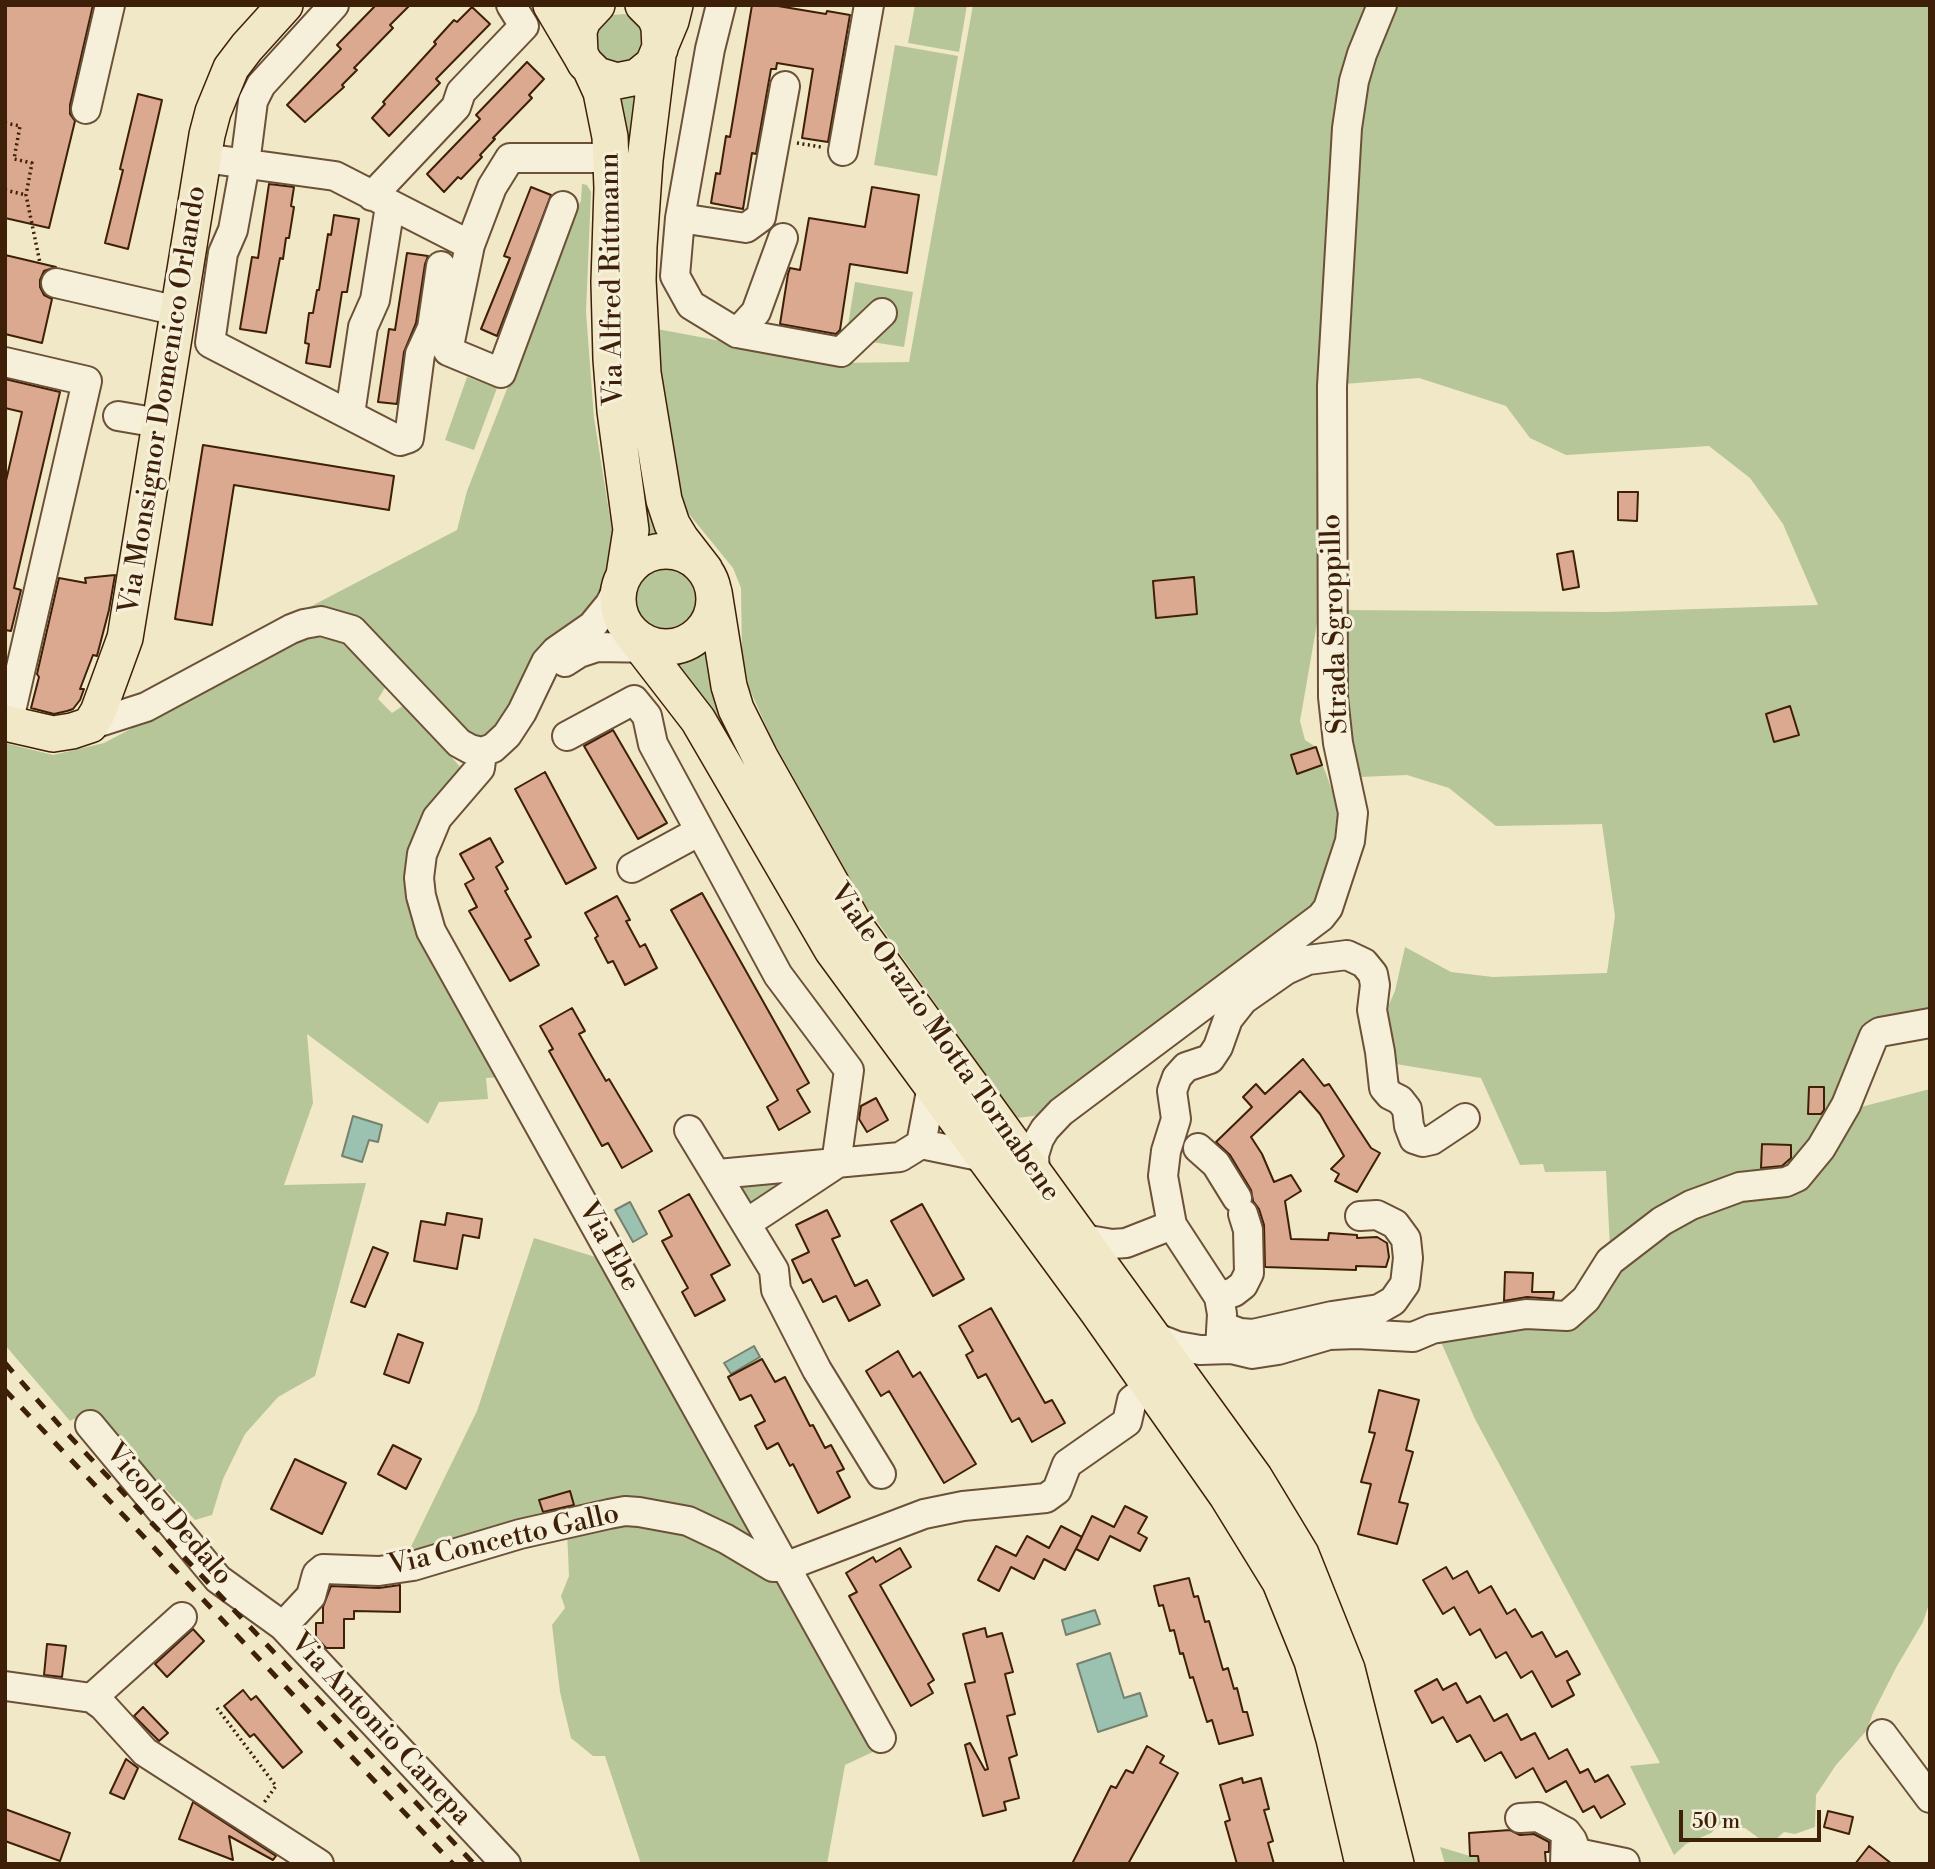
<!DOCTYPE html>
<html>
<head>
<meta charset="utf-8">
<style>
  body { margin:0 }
  #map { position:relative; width:1935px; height:1869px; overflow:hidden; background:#f1e8c7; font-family:"Libre Bodoni",serif }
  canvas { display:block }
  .frame { position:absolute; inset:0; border:7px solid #3e1f07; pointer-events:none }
  .scale { position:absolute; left:1679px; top:1810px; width:142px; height:32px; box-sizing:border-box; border:4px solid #3e1f07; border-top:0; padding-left:9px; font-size:21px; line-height:24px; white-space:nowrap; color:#3e1f07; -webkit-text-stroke:5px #f6f0db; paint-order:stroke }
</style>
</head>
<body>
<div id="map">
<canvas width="1935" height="1869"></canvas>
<div class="frame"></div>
<div class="scale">50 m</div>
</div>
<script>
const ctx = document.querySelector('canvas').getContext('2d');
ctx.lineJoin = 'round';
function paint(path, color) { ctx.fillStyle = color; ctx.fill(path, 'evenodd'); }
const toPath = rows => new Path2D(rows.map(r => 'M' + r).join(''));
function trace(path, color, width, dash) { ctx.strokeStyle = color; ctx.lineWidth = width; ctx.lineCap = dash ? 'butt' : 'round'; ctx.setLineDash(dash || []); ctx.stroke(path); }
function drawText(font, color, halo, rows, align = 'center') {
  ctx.font = font + ' "Libre Bodoni",serif'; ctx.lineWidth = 6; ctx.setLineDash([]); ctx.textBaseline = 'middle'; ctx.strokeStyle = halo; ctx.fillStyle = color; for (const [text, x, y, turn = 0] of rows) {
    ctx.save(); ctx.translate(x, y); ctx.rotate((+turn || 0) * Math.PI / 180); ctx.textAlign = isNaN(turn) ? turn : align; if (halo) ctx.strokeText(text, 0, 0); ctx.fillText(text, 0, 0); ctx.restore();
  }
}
paint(toPath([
  [915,5,967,5,959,52,908,43],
  [973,5,1365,5,1339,77,1323,589,1300,721,1305,740,1316,747,1342,817,1322,904,1041,1115,1017,1118,866,906,772,739,749,688,742,652,741,588,733,568,684,508,673,455,657,340,657,329,839,363,909,362],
  [1390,5,1930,5,1930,1010,1881,1022,1843,1101,1790,1173,1610,1247,1606,1171,1545,1172,1543,1164,1520,1165,1481,1078,1396,1064,1387,1009,1395,991,1405,947,1451,972,1493,977,1607,973,1615,916,1602,824,1496,826,1449,788,1407,775,1360,777,1342,708,1342,610,1606,612,1818,605,1783,524,1750,478,1709,446,1566,455,1530,438,1506,406,1419,378,1344,384,1356,132,1373,46],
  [625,14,632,16,642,25,643,57,612,68,594,49,593,35,605,18,611,15],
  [895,45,958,56,937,176,874,165],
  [642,92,664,543,652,545,644,516,630,431,618,96],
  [582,184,587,185,591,192,586,312,594,418,614,543,610,567,595,601,516,696,490,736,473,740,352,617,329,610,302,611,457,530,467,491,581,200],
  [855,282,913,292,904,347,846,338],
  [467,377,497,388,474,450,445,440],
  '633 603a34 34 0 1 1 68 0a34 34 0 1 1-68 0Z',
  [317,637,341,641,386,686,378,699,392,713,404,705,464,771,413,852,503,1077,486,1078,488,1099,439,1102,428,1124,307,1034,313,1103,284,1185,366,1183,315,1376,278,1397,245,1434,223,1479,212,1515,195,1520,90,1410,70,1421,5,1345,5,743,53,755,104,743,291,644],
  [708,646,848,930,671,662,695,655],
  [1930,1089,1930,1601,1923,1622,1897,1666,1873,1713,1867,1730,1836,1765,1816,1795,1815,1827,1795,1834,1784,1832,1774,1841,1764,1842,1745,1828,1733,1828,1722,1822,1711,1833,1686,1844,1674,1855,1630,1766,1660,1763,1475,1419,1437,1333,1529,1321,1568,1331,1585,1313,1612,1267,1692,1211,1780,1192,1857,1108],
  [808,1175,749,1208,736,1183],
  [534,1238,605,1260,769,1553,575,1510,570,1491,539,1500,545,1519,529,1524,518,1520,511,1529,405,1559,477,1411],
  [644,1519,753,1558,790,1592,879,1749,845,1765,827,1864,641,1864,605,1756,593,1756,571,1738,560,1692,552,1625,565,1608,561,1596,569,1576,567,1530],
  [1440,1847,1470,1856,1478,1856,1479,1864,1445,1864]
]), '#b7c698');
const water = toPath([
  [353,1116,382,1125,378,1142,369,1140,362,1162,342,1156,353,1116],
  [630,1202,647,1234,633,1242,615,1210,630,1202],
  [754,1346,760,1357,731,1374,724,1363,754,1346],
  [1095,1610,1100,1624,1066,1635,1062,1620,1095,1610],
  [1110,1653,1124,1698,1140,1693,1147,1716,1098,1732,1077,1664,1110,1653]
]);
paint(water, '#9bc1b0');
trace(water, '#76806c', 2);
const building = toPath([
  [5,5,93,5,70,105,70,114,75,121,49,228,5,218,5,5],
  [376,5,410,5,390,25,393,28,354,68,357,70,342,85,344,87,305,122,287,105,341,49,337,45,376,5],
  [752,5,772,5,826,14,827,11,850,15,828,142,802,138,813,69,777,63,776,69,771,69,756,154,752,153,743,209,711,203,716,173,720,174,726,136,730,137,752,5],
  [472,7,490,24,436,79,440,83,389,136,372,118,385,104,383,102,436,44,434,42,454,20,457,22,472,7],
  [527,62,544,79,529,95,532,98,493,138,495,139,480,155,482,157,461,179,458,177,444,192,427,174,480,119,476,115,527,62],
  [138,94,162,100,128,249,105,243,123,170,120,169,138,94],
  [269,184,294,187,291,206,294,207,289,238,286,238,283,259,280,258,266,333,240,329,252,257,258,258,269,184],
  [531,187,551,195,497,336,481,329,510,258,504,256,531,187],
  [872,187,919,195,907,273,850,264,840,330,836,334,780,324,788,274,790,268,800,270,809,218,865,227,872,187],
  [334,215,359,219,347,292,342,292,330,367,306,363,309,344,305,343,309,313,313,313,317,290,319,290,328,234,331,235,334,215],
  [407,253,428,256,425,264,416,323,404,352,397,404,378,402,389,329,395,330,407,253],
  [5,255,56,267,44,271,40,280,40,287,44,295,52,299,42,343,5,334,5,255],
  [5,379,60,392,14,588,21,590,11,631,5,630,5,485,22,412,5,408,5,379],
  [203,445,394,476,389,510,234,485,212,625,175,619,203,445],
  [1618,492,1638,492,1637,521,1618,520,1618,492],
  [1573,551,1579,587,1563,590,1557,554,1573,551],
  [115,575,109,610,98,652,97,656,93,655,80,689,84,689,80,700,73,709,67,711,54,714,31,708,39,677,37,674,59,578,86,583,85,578,115,575],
  [1194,577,1197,614,1156,618,1153,581,1194,577],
  [1790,706,1799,735,1774,742,1766,714,1790,706],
  [613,730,667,823,638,839,584,746,613,730],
  [1316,747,1322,765,1297,774,1291,755,1316,747],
  [545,772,596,868,566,884,515,789,545,772],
  [490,838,503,862,496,867,508,889,505,891,531,937,525,940,539,965,510,981,469,911,477,907,465,884,474,879,460,854,490,838],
  [702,893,809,1083,797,1090,810,1112,779,1130,767,1107,778,1100,671,910,702,893],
  [617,896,630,920,626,921,640,947,645,944,657,968,625,985,613,961,608,963,595,938,598,936,585,913,617,896],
  [572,1008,585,1031,579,1034,592,1057,606,1081,609,1079,652,1151,622,1168,608,1143,602,1146,549,1051,553,1049,540,1026,572,1008],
  [1303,1059,1324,1086,1329,1084,1371,1148,1380,1153,1357,1192,1335,1181,1339,1174,1331,1169,1344,1156,1320,1114,1300,1091,1251,1137,1262,1154,1274,1182,1291,1175,1301,1191,1285,1201,1291,1239,1328,1240,1329,1233,1357,1235,1357,1238,1377,1237,1387,1243,1389,1257,1386,1267,1356,1266,1356,1270,1265,1267,1264,1225,1259,1209,1253,1201,1251,1190,1230,1155,1216,1142,1252,1107,1243,1097,1256,1084,1265,1094,1303,1059],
  [1809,1087,1824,1087,1824,1110,1821,1114,1808,1114,1809,1087],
  [876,1098,888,1120,867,1132,859,1119,861,1106,876,1098],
  [1762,1144,1791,1145,1791,1158,1782,1166,1761,1168,1762,1144],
  [689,1194,730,1265,711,1275,725,1300,695,1316,682,1292,688,1288,662,1241,672,1236,659,1211,689,1194],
  [922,1204,964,1279,933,1296,891,1221,922,1204],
  [827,1210,840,1236,832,1239,855,1286,867,1280,880,1305,849,1321,836,1296,823,1302,811,1279,803,1283,792,1260,809,1252,796,1225,827,1210],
  [447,1213,482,1219,479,1238,463,1235,457,1269,414,1261,421,1221,445,1225,447,1213],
  [373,1247,388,1253,365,1307,351,1302,373,1247],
  [1505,1272,1533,1273,1532,1292,1554,1292,1553,1299,1527,1297,1504,1301,1505,1272],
  [991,1308,1045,1403,1052,1400,1065,1423,1032,1442,1019,1418,1012,1422,986,1374,978,1378,966,1355,973,1351,959,1326,991,1308],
  [398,1334,423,1343,409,1383,384,1374,398,1334],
  [898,1351,913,1377,920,1372,976,1464,944,1483,889,1391,881,1396,866,1371,898,1351],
  [762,1359,775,1382,785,1377,810,1426,813,1425,825,1448,831,1445,844,1469,837,1472,850,1497,818,1513,793,1464,790,1466,778,1443,767,1449,755,1426,765,1421,751,1395,740,1400,728,1377,762,1359],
  [1379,1390,1419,1400,1406,1450,1413,1452,1399,1502,1408,1504,1397,1544,1358,1534,1371,1484,1361,1482,1375,1433,1369,1432,1379,1390],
  [393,1445,421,1459,406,1489,378,1474,393,1445],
  [295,1459,346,1483,322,1534,271,1509,295,1459],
  [570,1491,574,1505,543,1512,539,1500,570,1491],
  [1125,1506,1147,1517,1138,1533,1147,1538,1140,1551,1110,1536,1098,1560,1076,1549,1092,1516,1114,1527,1125,1506],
  [1061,1526,1082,1537,1065,1570,1044,1559,1034,1579,1011,1567,999,1591,978,1580,996,1546,1016,1556,1027,1536,1049,1548,1061,1526],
  [900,1548,911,1567,880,1585,934,1680,928,1684,933,1693,911,1706,849,1596,857,1592,846,1573,873,1557,876,1562,900,1548],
  [1446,1567,1453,1579,1467,1571,1479,1593,1491,1586,1507,1614,1515,1609,1532,1637,1542,1632,1556,1657,1567,1651,1580,1674,1567,1681,1574,1695,1552,1707,1532,1671,1521,1678,1506,1652,1496,1658,1480,1629,1470,1635,1454,1607,1443,1614,1423,1580,1446,1567],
  [1189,1578,1194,1597,1198,1596,1205,1622,1209,1621,1223,1670,1228,1668,1234,1689,1237,1688,1243,1712,1247,1712,1253,1735,1219,1744,1212,1720,1207,1722,1193,1677,1190,1678,1183,1653,1180,1654,1174,1630,1170,1631,1163,1605,1159,1606,1154,1586,1189,1578],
  [400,1585,400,1612,354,1611,354,1619,344,1619,344,1648,326,1648,316,1637,316,1623,323,1623,323,1607,331,1586,379,1588,400,1585],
  [985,1628,987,1637,1002,1633,1013,1672,1005,1674,1015,1714,1007,1716,1017,1755,1009,1758,1019,1798,1004,1802,1006,1810,983,1816,965,1745,970,1743,985,1770,988,1769,965,1684,975,1682,963,1634,985,1628],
  [193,1629,204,1641,167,1677,155,1664,193,1629],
  [47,1644,66,1646,62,1677,44,1675,47,1644],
  [1437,1679,1443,1690,1456,1683,1467,1703,1480,1696,1494,1721,1507,1714,1521,1740,1535,1733,1549,1759,1567,1749,1580,1773,1588,1769,1595,1782,1608,1775,1625,1804,1601,1818,1594,1806,1583,1812,1566,1781,1546,1792,1533,1768,1516,1778,1501,1752,1485,1761,1470,1735,1457,1742,1443,1717,1432,1723,1415,1691,1437,1679],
  [243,1690,251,1700,256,1696,302,1752,283,1768,254,1734,250,1737,224,1706,243,1690],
  [143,1707,168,1733,159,1741,134,1716,143,1707],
  [1147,1746,1164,1756,1160,1763,1178,1773,1128,1864,1072,1864,1111,1786,1116,1788,1126,1770,1133,1773,1147,1746],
  [126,1759,138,1768,124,1799,110,1793,126,1759],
  [1242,1778,1243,1783,1261,1778,1269,1809,1264,1810,1273,1841,1268,1843,1274,1864,1237,1864,1225,1822,1230,1820,1220,1785,1242,1778],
  [193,1802,276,1856,273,1860,229,1836,233,1860,179,1839,193,1802],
  [5,1809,70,1833,60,1861,5,1841,5,1809],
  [1828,1811,1853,1817,1849,1834,1824,1827,1828,1811],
  [1510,1830,1520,1835,1534,1834,1549,1842,1549,1852,1545,1852,1546,1864,1479,1864,1478,1856,1470,1856,1469,1833,1510,1830],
  [1869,1846,1892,1864,1855,1864,1869,1846]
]);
paint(building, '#dba990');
trace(building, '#3e1f07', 2);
const minor = toPath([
  [334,5,261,85,253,101,245,164,233,230,223,253,210,343,400,441,409,438,420,354,432,328,441,266],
  [721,5,710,49,680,218,746,228,761,217,785,86],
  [86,109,110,5],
  [843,151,869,5],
  [204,158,335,176,470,245,492,187,510,158,594,158],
  [372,196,456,107,461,92,524,26,511,5],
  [680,218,675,276,691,305,737,333,841,352,882,313],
  [470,245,448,351,501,373,563,206],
  [56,283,178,311],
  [737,333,756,312,783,238],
  [5,362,87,381,8,724],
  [350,414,363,327,375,300,390,206],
  [118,416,159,423],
  [565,662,579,653,597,647,657,648],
  [90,725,146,707,291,629,304,624,321,621,352,630,459,743,470,749,482,752,493,748,507,735,522,712,546,662,556,651,592,626,610,604,619,585],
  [567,736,634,700,647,716,653,744,778,975,849,1070,836,1164,747,1223],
  [482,752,480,768,437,818,422,854,419,878,421,896,431,931,881,1738],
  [632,868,700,831],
  [689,1130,774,1270,776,1290,817,1370,881,1474],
  [921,1144,932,1086],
  [1198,1148,1216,1164,1237,1198],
  [718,1174,900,1157,921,1144,984,1157],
  [1035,1174,1034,1155,1039,1139,1045,1129,1061,1112,1321,917,1328,908,1350,841,1353,813,1338,743,1333,697,1332,386,1347,128,1354,81,1362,54,1382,5],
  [1083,1239,1112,1244,1126,1243,1172,1225],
  [1219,1297,1234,1292,1243,1285,1249,1273,1248,1230,1243,1214],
  [1224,1327,1240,1333,1253,1334,1332,1316,1379,1309,1393,1301,1405,1284,1408,1258,1406,1239,1395,1224,1377,1215,1360,1216],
  [1154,1337,1177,1346,1200,1350,1231,1349,1252,1354,1278,1350,1329,1335,1357,1334,1413,1337,1432,1329,1526,1314,1567,1316,1586,1299,1610,1261,1662,1221,1691,1205,1740,1187,1786,1182,1797,1177,1821,1148,1846,1105,1874,1036,1880,1032,1930,1023],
  [1220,1349,1222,1314,1219,1297,1172,1225,1163,1176,1166,1151,1176,1119,1172,1091,1177,1077,1186,1067,1210,1059,1218,1047,1228,1019,1243,1000,1286,970,1308,960,1347,955,1364,963,1373,974,1375,985,1372,1010,1380,1052,1384,1088,1390,1095,1400,1100,1407,1109,1409,1126,1414,1139,1423,1142,1432,1140,1465,1118],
  [90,1425,218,1579,283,1626,506,1864],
  [283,1626,311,1596,317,1574,323,1569,379,1571,413,1566,520,1534,609,1514,625,1511,639,1512,688,1521,726,1539,773,1567,787,1566,924,1514,963,1506,1046,1498,1057,1490,1067,1464,1127,1422,1132,1400,1150,1386],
  [5,1686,92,1698,103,1706,145,1752,319,1864],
  [92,1698,182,1617],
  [1882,1734,1930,1798],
  [1520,1818,1538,1817,1566,1832],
  [1565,1864,1566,1832,1572,1840,1577,1853,1625,1863]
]);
const major = toPath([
  [551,5,580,54],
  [597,5,583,20,579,31,580,54,585,63,597,75,617,81,637,77,653,64,671,21,675,5],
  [643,5,655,17,659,27,660,49],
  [658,55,645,160,639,246,638,280,643,373,664,500,672,524,681,539,705,570],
  [590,68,601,92,610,137,612,188,609,282,611,359,615,411,631,530,624,575],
  '618 599a48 48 0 1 1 96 0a48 48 0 1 1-96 0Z',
  [714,592,729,686,736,709,760,757,856,927,1255,1478,1301,1554,1347,1669,1396,1864],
  [630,632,698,720,832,950,1097,1311,1227,1496,1280,1582,1312,1661,1334,1739,1363,1864],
  [5,723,53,734,72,731,90,725,98,712,125,638,207,135,213,112,231,68,247,47,285,5]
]);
trace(minor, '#6b5137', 32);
trace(major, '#3e1f07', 38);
trace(toPath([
  [5,123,20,126,14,159,32,163,26,195,40,263],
  [797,143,821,147],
  [5,190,26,195],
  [217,1708,276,1786,263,1804]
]), '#3e1f07', 3.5, [2, 3.5]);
trace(minor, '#f6f0db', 28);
trace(major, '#f1e8c7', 35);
trace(toPath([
  [5,1363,61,1427,474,1864],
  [5,1390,453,1864]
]), '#3e1f07', 5, [12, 12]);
drawText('28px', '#3e1f07', '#f6f0db', [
  ["Via Alfred Rittmann",613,279,-91],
  ["Via Monsignor Domenico Orlando",164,400,-81],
  ["Strada Sgroppillo",1336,624,-92],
  ["Viale Orazio Motta Tornabene",944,1043,55],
  ["Via Ebe",608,1247,61],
  ["Vicolo Dedalo",168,1515,49],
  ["Via Concetto Gallo",504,1541,-13],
  ["Via Antonio Canepa",380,1730,47]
]);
</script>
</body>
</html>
